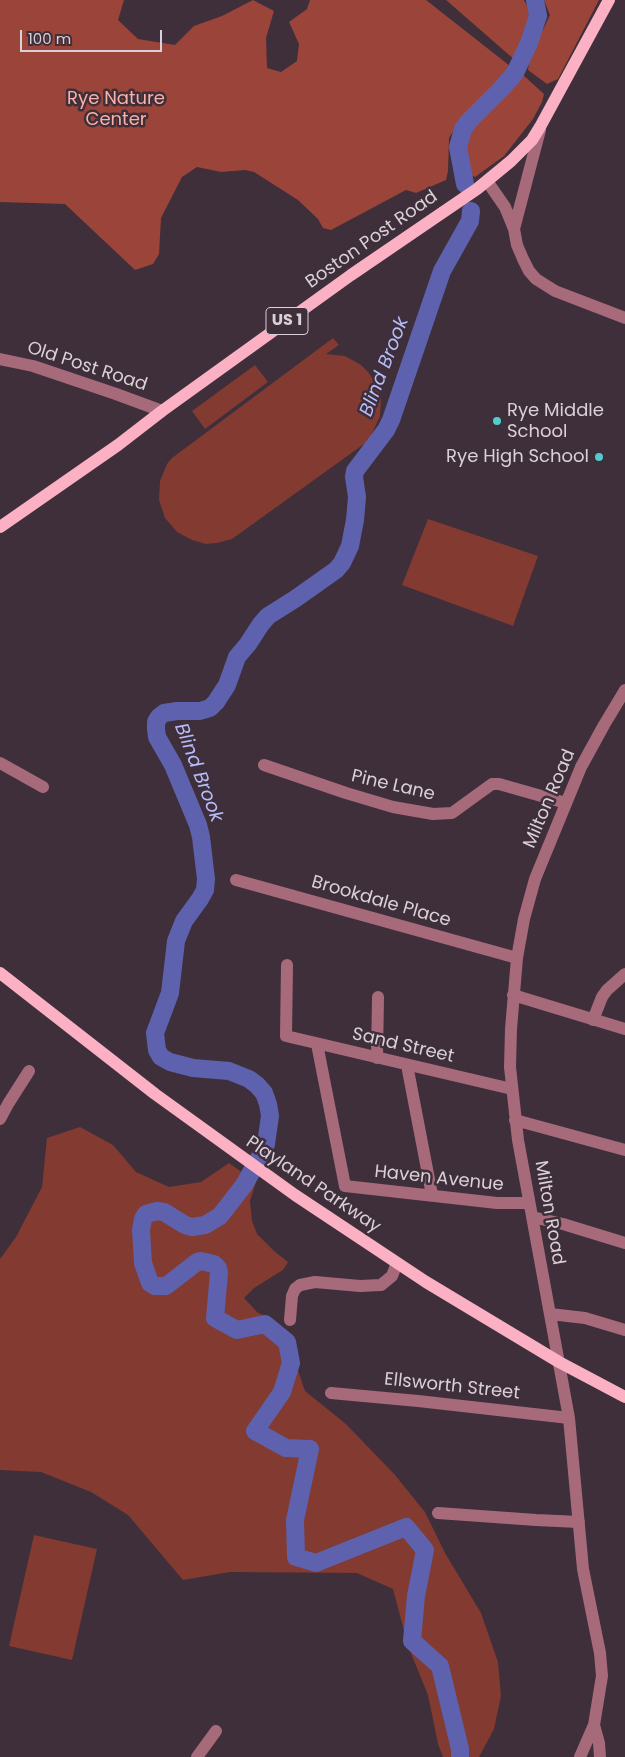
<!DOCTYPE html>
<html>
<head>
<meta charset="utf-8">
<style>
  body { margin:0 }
  #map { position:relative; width:625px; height:1757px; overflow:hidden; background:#3e2f3b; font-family:Poppins,sans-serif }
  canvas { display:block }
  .scale { position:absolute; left:20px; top:30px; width:142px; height:22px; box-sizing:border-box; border:2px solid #dad0d7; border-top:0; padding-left:6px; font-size:15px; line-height:18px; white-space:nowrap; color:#dad0d7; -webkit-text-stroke:4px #3e2f3b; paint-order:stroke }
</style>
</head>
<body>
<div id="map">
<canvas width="625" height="1757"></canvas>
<div class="scale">100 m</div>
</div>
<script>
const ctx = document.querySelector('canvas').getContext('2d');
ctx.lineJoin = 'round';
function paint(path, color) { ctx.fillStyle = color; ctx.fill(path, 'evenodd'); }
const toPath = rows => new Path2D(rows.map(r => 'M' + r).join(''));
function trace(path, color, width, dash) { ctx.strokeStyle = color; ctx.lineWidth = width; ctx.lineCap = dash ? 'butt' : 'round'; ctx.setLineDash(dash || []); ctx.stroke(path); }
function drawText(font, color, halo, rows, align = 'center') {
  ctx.font = font + ' Poppins,sans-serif'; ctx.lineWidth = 5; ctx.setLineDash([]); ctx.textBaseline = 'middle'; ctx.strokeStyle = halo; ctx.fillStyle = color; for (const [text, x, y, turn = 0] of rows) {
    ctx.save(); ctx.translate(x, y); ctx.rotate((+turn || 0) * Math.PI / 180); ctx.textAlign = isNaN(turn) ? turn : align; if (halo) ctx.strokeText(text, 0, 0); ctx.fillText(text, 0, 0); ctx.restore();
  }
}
paint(toPath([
  [333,338,339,345,326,354,345,356,361,365,369,373,379,390,381,399,380,416,370,438,364,444,232,539,217,543,206,544,192,540,177,532,165,518,159,500,160,481,167,464,172,458],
  [255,365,268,382,205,429,192,411],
  [428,519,538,556,513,626,402,585],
  [80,1127,113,1145,136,1172,169,1187,201,1182,229,1163,256,1182,250,1201,252,1221,257,1234,274,1251,288,1262,283,1270,254,1288,244,1298,258,1313,273,1319,284,1330,305,1391,346,1424,395,1475,425,1512,445,1553,481,1613,498,1662,501,1696,494,1729,479,1757,461,1757,460,1750,457,1757,443,1757,438,1744,428,1695,408,1646,393,1589,357,1573,230,1572,183,1580,128,1515,91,1492,41,1472,0,1470,0,1259,16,1237,42,1187,47,1138],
  [34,1535,97,1549,72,1660,9,1646]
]), '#823a31');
paint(toPath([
  [0,0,124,0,118,20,138,39,175,45,194,26,222,16,253,0,274,11,266,38,267,68,281,72,297,61,299,44,289,22,307,9,310,0,426,0,510,66,495,88,457,125,449,138,448,171,446,180,416,193,406,190,331,230,323,228,318,219,298,200,254,172,245,170,221,172,197,167,182,177,161,218,159,254,153,264,135,270,65,204,0,202],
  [446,0,524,0,528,8,530,24,516,61],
  [544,0,599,0,558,79,547,84,528,70,530,56,535,41,543,30,550,15],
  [523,75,544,94,542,102,533,119,504,156,475,177,470,174,463,144,467,133,477,120,492,110]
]), '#9b4439');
trace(toPath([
  [465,184,458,147,463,129,469,121,501,89,515,73,529,43,538,16,535,0],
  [460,1757,460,1749,440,1666,412,1641,416,1596,425,1550,406,1527,316,1563,296,1557,295,1520,310,1449,286,1448,255,1431,282,1392,291,1363,287,1342,265,1324,237,1330,215,1318,219,1273,218,1268,214,1264,201,1261,197,1262,166,1286,155,1286,150,1283,143,1263,141,1230,143,1219,146,1214,157,1211,164,1212,185,1225,192,1227,205,1225,220,1216,244,1185,261,1155,266,1144,270,1116,268,1104,264,1093,257,1085,249,1079,229,1071,193,1068,170,1062,161,1057,157,1050,155,1033,170,993,176,941,184,921,200,899,205,890,206,879,201,837,198,825,173,765,157,737,156,729,156,722,159,717,164,713,177,711,200,711,210,708,216,702,227,685,237,657,248,644,261,624,268,616,295,599,336,570,342,563,350,546,355,520,357,497,354,477,355,471,386,430,391,420,442,271,470,221,471,211]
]), '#5e62ae', 18);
trace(toPath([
  [487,181,505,207,514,229,517,245,523,259,529,271,536,279,555,291,625,318],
  [514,229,540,130],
  [0,359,33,366,116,394,162,411],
  [0,763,43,787],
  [264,765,346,793,393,807,433,814,452,813,492,784,499,784,566,803],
  [236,880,517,958],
  [287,965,286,1036,512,1089],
  [513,995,625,1029],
  [593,1020,602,997,607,990,625,974],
  [317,1044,345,1186,497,1203,529,1203],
  [377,1058,378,997],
  [407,1065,432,1195],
  [0,1119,8,1104,29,1071],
  [515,1120,625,1150],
  [532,1217,563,1224,625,1243],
  [550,1314,585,1318,625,1330],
  [290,1320,292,1296,295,1289,300,1285,315,1282,360,1286,381,1285,392,1276,397,1263],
  [331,1393,418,1401,569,1418],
  [438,1513,536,1520,579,1522],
  [594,1725,599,1743,600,1757],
  [197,1757,216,1731],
  [580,1757,594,1725,602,1676,600,1653,583,1569,569,1418,518,1140,510,1067,511,1029,517,958,524,919,535,879,581,767,604,725,625,690]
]), '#a76a7b', 12);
trace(toPath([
  [0,527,118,445,162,411,351,275,477,189,511,161,532,140,540,127,609,0],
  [0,973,155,1094,295,1195,426,1282,559,1362,625,1397]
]), '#fbb0c4', 12);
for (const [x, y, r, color] of [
  [497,421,5,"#52cdcf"],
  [599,457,5,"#52cdcf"]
]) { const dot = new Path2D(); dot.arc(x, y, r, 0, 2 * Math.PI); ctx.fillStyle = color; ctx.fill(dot); trace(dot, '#3e2f3b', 2); }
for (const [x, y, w] of [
  [287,321,42]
]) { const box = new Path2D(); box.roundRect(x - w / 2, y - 13.5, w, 27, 4); ctx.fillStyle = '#3e2f3b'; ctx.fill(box); trace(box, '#dad0d7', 1); }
drawText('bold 16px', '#dad0d7', null, [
  ["US 1",287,321]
]);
drawText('18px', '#fab0a4', '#3e2f3b', [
  ["Rye Nature",116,99],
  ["Center",116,120]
]);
drawText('18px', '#dad0d7', '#3e2f3b', [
  ["Boston Post Road",372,240,-35],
  ["Old Post Road",87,367,18],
  ["Pine Lane",393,786,13],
  ["Milton Road",550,799,-67],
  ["Brookdale Place",381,902,16],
  ["Sand Street",403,1046,13],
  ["Haven Avenue",439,1179,6],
  ["Playland Parkway",313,1185,34],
  ["Milton Road",549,1213,80],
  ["Ellsworth Street",452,1387,6]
]);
drawText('18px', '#dad0d7', '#3e2f3b', [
  ["Rye Middle",507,411],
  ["School",507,432],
  ["Rye High School",589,457,"right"]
], 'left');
drawText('italic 19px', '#b6bdfc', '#3e2f3b', [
  ["Blind Brook",385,367,-69],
  ["Blind Brook",198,773,69]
]);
</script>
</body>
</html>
